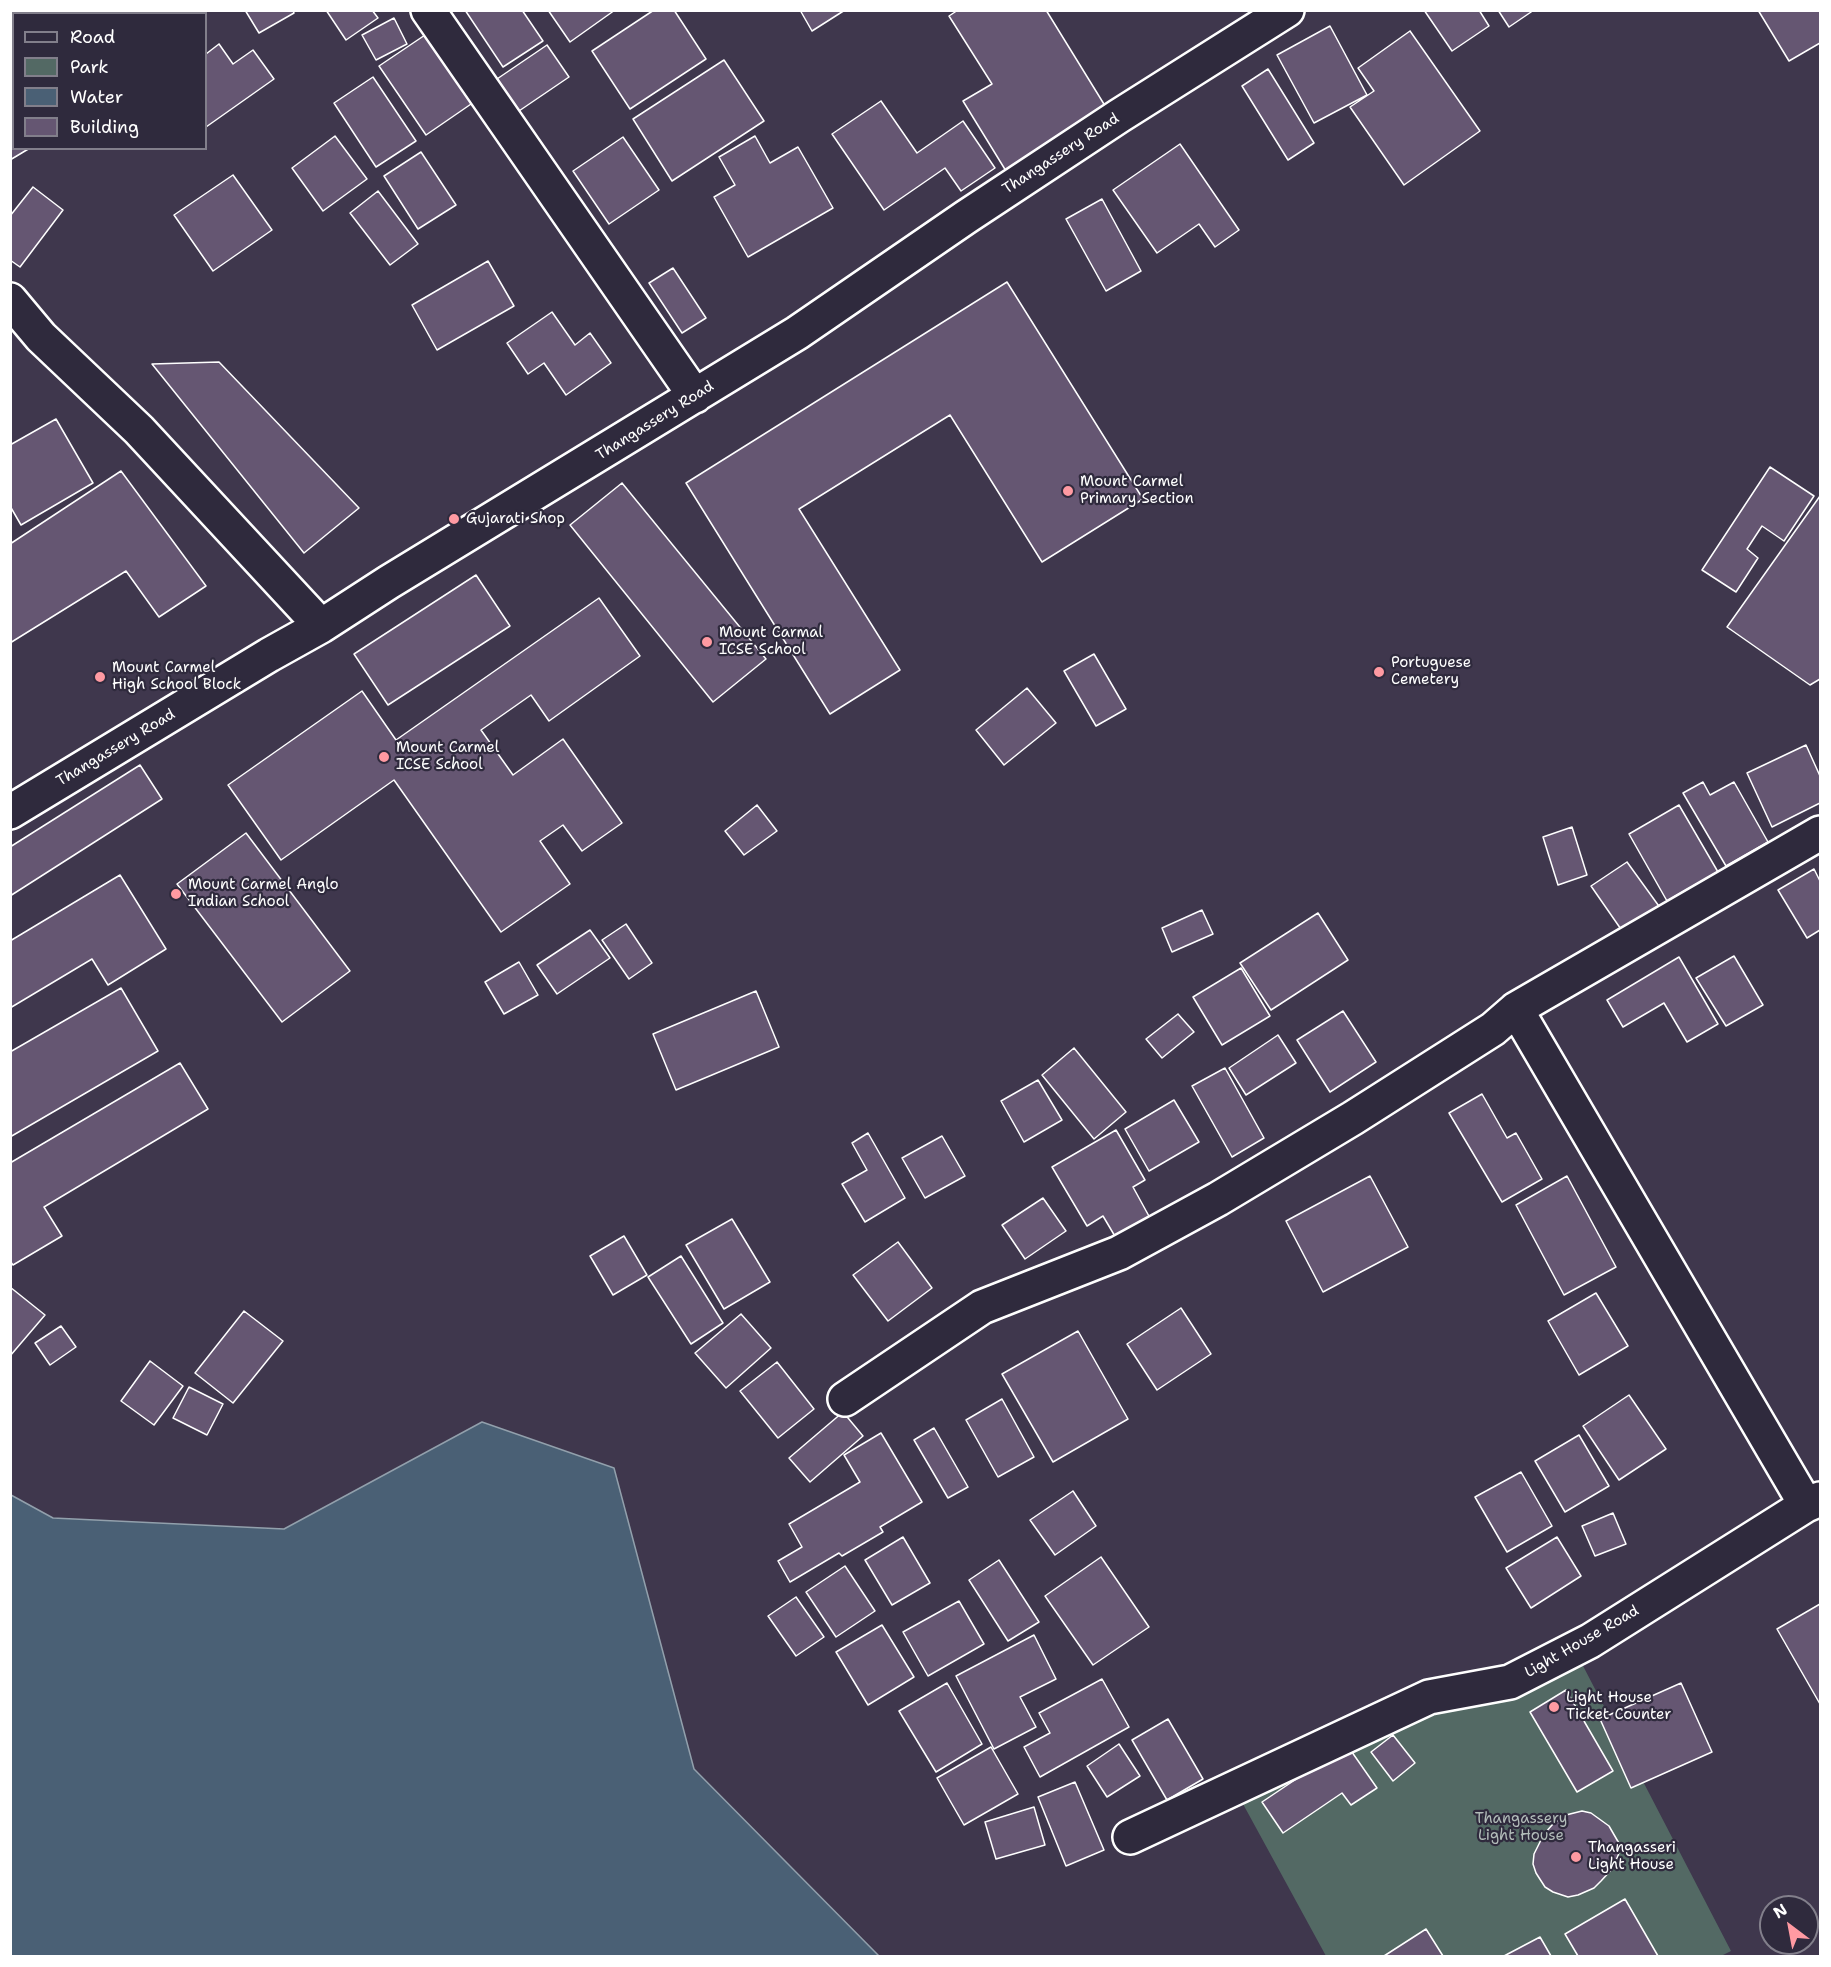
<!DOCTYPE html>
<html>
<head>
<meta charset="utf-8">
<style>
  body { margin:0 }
  #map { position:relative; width:1831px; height:1967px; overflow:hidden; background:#3f374d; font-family:"Shantell Sans",sans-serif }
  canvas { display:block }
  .frame { position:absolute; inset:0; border:12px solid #fff; pointer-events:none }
  .legend { position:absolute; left:12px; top:12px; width:195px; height:138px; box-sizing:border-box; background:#2f2a3d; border:2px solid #827f8b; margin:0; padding:8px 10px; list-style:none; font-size:18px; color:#fff }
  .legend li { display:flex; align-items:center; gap:12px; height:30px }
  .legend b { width:30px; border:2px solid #827f8b }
  .north { position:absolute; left:1759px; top:1895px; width:60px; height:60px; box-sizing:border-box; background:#2f2a3d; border:2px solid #827f8b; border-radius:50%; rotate:328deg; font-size:16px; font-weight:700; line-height:24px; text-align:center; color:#fff }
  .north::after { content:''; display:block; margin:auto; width:21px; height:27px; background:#ff9aa2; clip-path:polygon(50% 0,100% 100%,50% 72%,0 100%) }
</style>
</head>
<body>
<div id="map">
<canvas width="1831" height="1967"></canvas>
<div class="frame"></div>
<ul class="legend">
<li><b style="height:8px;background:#2f2a3d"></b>Road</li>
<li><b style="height:16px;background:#536964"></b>Park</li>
<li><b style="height:16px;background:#4a6075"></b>Water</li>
<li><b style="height:16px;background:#655672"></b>Building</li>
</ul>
<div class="north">N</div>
</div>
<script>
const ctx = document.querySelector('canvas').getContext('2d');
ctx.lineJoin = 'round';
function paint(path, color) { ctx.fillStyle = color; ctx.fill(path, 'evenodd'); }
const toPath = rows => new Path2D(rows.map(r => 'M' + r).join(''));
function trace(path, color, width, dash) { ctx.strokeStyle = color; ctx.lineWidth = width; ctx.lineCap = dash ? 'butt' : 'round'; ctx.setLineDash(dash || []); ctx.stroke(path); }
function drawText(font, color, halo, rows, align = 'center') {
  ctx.font = font + ' "Shantell Sans",sans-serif'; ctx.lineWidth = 4.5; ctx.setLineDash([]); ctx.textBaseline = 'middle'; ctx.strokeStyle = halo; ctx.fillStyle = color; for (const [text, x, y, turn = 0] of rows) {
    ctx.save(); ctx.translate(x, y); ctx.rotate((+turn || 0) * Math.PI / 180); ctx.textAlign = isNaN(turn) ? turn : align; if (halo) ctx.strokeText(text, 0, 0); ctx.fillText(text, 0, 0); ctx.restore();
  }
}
paint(toPath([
  [1581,1662,1731,1951,1721,1956,1326,1956,1243,1804,1430,1710,1514,1700]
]), '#536964');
const water = toPath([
  [482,1422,614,1468,694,1769,879,1956,11,1956,11,1495,53,1518,284,1529,482,1422]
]);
paint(water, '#4a6075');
trace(water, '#92a0ac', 1.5);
const building = toPath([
  [62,10,91,10,93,14,57,14,62,10],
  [245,10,293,10,294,13,259,33,245,10],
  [326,10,372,10,378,18,346,40,326,10],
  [465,10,522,10,543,41,503,67,465,10],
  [548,10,615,10,570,42,548,10],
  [654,10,674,10,706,59,630,109,592,51,654,10],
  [800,10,845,10,812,31,800,10],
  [958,10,1046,10,1107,109,1006,171,963,101,992,84,949,16,958,10],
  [1424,10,1479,10,1489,26,1452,51,1424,10],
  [1498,10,1534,10,1509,27,1498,10],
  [1758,10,1820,10,1820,43,1789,61,1758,10],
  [394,18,407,44,376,60,362,35,394,18],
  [1330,26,1367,95,1314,123,1277,55,1330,26],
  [1410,31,1480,131,1404,185,1350,107,1374,91,1358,68,1410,31],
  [428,33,474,102,426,135,379,66,428,33],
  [14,44,14,148,30,148,10,160,10,45,14,44],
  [219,44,233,64,253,50,274,79,206,127,206,54,219,44],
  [547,45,569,77,516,113,494,81,547,45],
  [724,60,764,121,672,181,633,119,724,60],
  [1268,69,1314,143,1288,160,1242,86,1268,69],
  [373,77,416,141,376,167,334,103,373,77],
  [881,101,917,153,963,121,995,168,961,191,945,168,884,210,832,134,881,101],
  [335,136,367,179,323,211,292,168,335,136],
  [755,136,770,163,798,147,833,208,748,257,714,197,735,185,719,157,755,136],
  [623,137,659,190,609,224,573,171,623,137],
  [1180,144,1239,230,1215,247,1199,224,1157,253,1113,190,1180,144],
  [421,152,456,205,418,229,384,176,421,152],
  [233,175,272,230,213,271,174,215,233,175],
  [33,187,63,210,20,267,10,260,10,216,33,187],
  [378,191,418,244,390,265,350,213,378,191],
  [1102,199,1141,271,1106,291,1066,219,1102,199],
  [488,261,514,306,437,350,412,305,488,261],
  [673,268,706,318,682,333,649,283,673,268],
  [1007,282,1143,499,1042,562,950,415,799,509,900,670,830,714,686,483,1007,282],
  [552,312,575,345,590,333,611,363,566,395,544,363,528,374,507,343,552,312],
  [219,362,359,508,304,553,152,364,219,362],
  [56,419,93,483,21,525,10,506,10,445,56,419],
  [1770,467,1814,496,1784,541,1762,526,1747,549,1758,558,1736,592,1702,570,1770,467],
  [121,471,206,586,159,617,126,571,10,643,10,544,121,471],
  [622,483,766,659,713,702,570,525,622,483],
  [1820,496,1820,679,1810,685,1727,627,1820,496],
  [476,575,510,626,388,705,354,654,476,575],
  [599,598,640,656,549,721,531,695,481,730,513,775,563,739,622,823,582,851,563,825,540,841,570,884,501,932,394,780,281,860,228,785,362,691,396,740,599,598],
  [1094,654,1126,709,1096,726,1064,671,1094,654],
  [1027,688,1056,723,1004,765,976,730,1027,688],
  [1806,745,1820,776,1820,803,1772,827,1747,773,1806,745],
  [140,765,162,799,10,896,10,847,140,765],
  [1703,782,1710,795,1734,782,1768,842,1726,866,1683,793,1703,782],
  [757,805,777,831,744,855,725,831,757,805],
  [1679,805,1718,872,1667,901,1629,834,1679,805],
  [1572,827,1587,875,1558,885,1543,837,1572,827],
  [246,833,350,971,282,1022,177,884,246,833],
  [1627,862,1661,909,1625,935,1591,886,1627,862],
  [1814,869,1820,881,1820,930,1807,938,1778,890,1814,869],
  [120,875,166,949,108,985,92,959,10,1008,10,941,120,875],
  [1202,910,1213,934,1172,952,1162,928,1202,910],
  [1318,913,1348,960,1271,1010,1240,963,1318,913],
  [626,924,652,963,629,979,602,940,626,924],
  [590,930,610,958,557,994,537,965,590,930],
  [1734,956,1763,1005,1726,1026,1696,978,1734,956],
  [1679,957,1718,1024,1687,1042,1664,1003,1623,1027,1607,1000,1679,957],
  [519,962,538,995,504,1014,485,982,519,962],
  [1241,968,1270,1016,1222,1045,1193,997,1241,968],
  [121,988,158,1051,10,1137,10,1052,121,988],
  [756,991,779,1047,676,1090,653,1034,756,991],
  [1343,1011,1376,1062,1330,1092,1297,1040,1343,1011],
  [1178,1014,1194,1032,1162,1058,1146,1039,1178,1014],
  [1278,1035,1296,1063,1246,1095,1229,1068,1278,1035],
  [1074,1048,1126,1112,1094,1139,1042,1075,1074,1048],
  [180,1063,208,1109,44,1207,62,1236,13,1265,10,1261,10,1163,180,1063],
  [1225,1068,1264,1138,1232,1157,1192,1086,1225,1068],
  [1038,1080,1062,1120,1024,1142,1001,1101,1038,1080],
  [1482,1094,1507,1138,1516,1133,1542,1179,1502,1202,1449,1113,1482,1094],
  [1174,1100,1199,1142,1149,1171,1125,1129,1174,1100],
  [1116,1130,1145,1180,1133,1187,1150,1218,1116,1238,1103,1216,1087,1226,1052,1167,1116,1130],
  [868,1133,905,1198,865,1222,842,1184,867,1170,852,1143,868,1133],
  [942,1136,965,1176,925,1198,902,1158,942,1136],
  [1370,1176,1408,1247,1323,1292,1286,1221,1370,1176],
  [1567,1176,1616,1267,1564,1295,1516,1205,1567,1176],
  [1043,1198,1066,1231,1025,1259,1002,1225,1043,1198],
  [732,1219,770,1282,724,1309,686,1245,732,1219],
  [624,1236,647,1275,613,1295,590,1256,624,1236],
  [898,1242,932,1288,888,1321,853,1275,898,1242],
  [681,1256,723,1323,691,1344,648,1277,681,1256],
  [10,1287,45,1315,10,1356,10,1287],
  [1596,1293,1628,1346,1579,1375,1548,1321,1596,1293],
  [1181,1308,1211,1354,1157,1390,1127,1344,1181,1308],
  [244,1311,283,1341,233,1403,195,1373,244,1311],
  [741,1314,771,1348,726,1388,695,1353,741,1314],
  [61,1326,76,1347,50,1365,35,1343,61,1326],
  [1078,1331,1128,1419,1053,1462,1002,1374,1078,1331],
  [150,1361,183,1386,154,1425,121,1401,150,1361],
  [777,1362,814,1409,778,1438,740,1391,777,1362],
  [189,1387,223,1404,207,1435,173,1418,189,1387],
  [1629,1395,1666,1449,1619,1480,1583,1426,1629,1395],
  [1002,1399,1034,1457,998,1477,966,1420,1002,1399],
  [843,1412,863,1436,810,1482,789,1458,843,1412],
  [934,1428,968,1487,948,1498,914,1440,934,1428],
  [881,1433,922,1502,880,1527,883,1532,842,1556,839,1553,790,1582,778,1561,802,1547,789,1524,860,1482,844,1455,881,1433],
  [1579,1435,1609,1486,1565,1512,1535,1461,1579,1435],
  [1521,1472,1552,1526,1507,1552,1475,1497,1521,1472],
  [1073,1491,1096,1526,1055,1555,1030,1520,1073,1491],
  [1613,1513,1626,1544,1595,1556,1582,1526,1613,1513],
  [903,1537,930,1583,892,1605,865,1560,903,1537],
  [1557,1537,1581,1576,1531,1608,1506,1568,1557,1537],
  [1101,1557,1149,1627,1093,1665,1045,1596,1101,1557],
  [999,1560,1039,1622,1008,1641,969,1580,999,1560],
  [845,1566,875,1611,836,1637,806,1592,845,1566],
  [796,1597,824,1637,796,1656,768,1616,796,1597],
  [959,1601,984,1644,928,1676,903,1632,959,1601],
  [1820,1604,1820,1704,1777,1629,1820,1604],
  [882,1625,914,1677,868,1705,836,1652,882,1625],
  [1034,1635,1056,1679,1020,1697,1036,1727,994,1749,956,1676,1034,1635],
  [1102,1679,1129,1727,1040,1777,1024,1747,1050,1733,1039,1713,1102,1679],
  [947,1683,982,1744,936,1772,899,1711,947,1683],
  [1681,1683,1712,1752,1631,1788,1600,1719,1681,1683],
  [1566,1690,1613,1771,1577,1792,1530,1712,1566,1690],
  [1168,1719,1203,1779,1167,1800,1132,1740,1168,1719],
  [1393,1735,1415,1763,1393,1781,1371,1752,1393,1735],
  [1119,1744,1140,1776,1107,1797,1087,1766,1119,1744],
  [1347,1745,1377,1788,1351,1805,1342,1793,1283,1833,1262,1802,1347,1745],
  [991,1747,1018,1794,964,1825,937,1778,991,1747],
  [1075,1782,1104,1850,1066,1866,1038,1797,1075,1782],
  [1034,1807,1045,1845,996,1859,985,1822,1034,1807],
  [1582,1811,1591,1813,1609,1826,1620,1845,1619,1853,1613,1868,1601,1881,1594,1888,1578,1895,1568,1897,1553,1892,1545,1887,1536,1873,1533,1864,1534,1854,1544,1834,1553,1824,1566,1815,1582,1811],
  [1625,1899,1658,1956,1578,1956,1565,1934,1625,1899],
  [1426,1929,1443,1956,1384,1956,1426,1929],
  [1540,1937,1551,1956,1504,1956,1540,1937]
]);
paint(building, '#655672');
trace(building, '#fff', 1.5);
const street = toPath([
  [428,10,695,396],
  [10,300,41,337,139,430,321,626],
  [10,812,269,655,321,626,389,582,797,333,966,217,1119,116,1287,10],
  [1516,1009,1806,1505],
  [845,1399,982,1307,1119,1253,1218,1199,1353,1118,1493,1029,1516,1009,1820,833],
  [1130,1837,1429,1697,1510,1682,1590,1641,1806,1505,1820,1499]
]);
trace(street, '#fff', 38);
trace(street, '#2f2a3d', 33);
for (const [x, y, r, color] of [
  [1068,491,6,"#ff9aa2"],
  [454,519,6,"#ff9aa2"],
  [707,642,6,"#ff9aa2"],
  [1379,672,6,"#ff9aa2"],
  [100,677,6,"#ff9aa2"],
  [384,757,6,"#ff9aa2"],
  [176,894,6,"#ff9aa2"],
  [1554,1707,6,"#ff9aa2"],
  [1576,1857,6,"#ff9aa2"]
]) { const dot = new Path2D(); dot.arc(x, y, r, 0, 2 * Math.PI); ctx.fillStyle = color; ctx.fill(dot); trace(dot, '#2f2a3d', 2); }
drawText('15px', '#fff', '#2f2a3d', [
  ["Thangassery Road",1061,154,-33],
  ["Thangassery Road",655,421,-32],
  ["Thangassery Road",116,748,-31],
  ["Light House Road",1582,1642,-30]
]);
drawText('15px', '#fff', '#2f2a3d', [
  ["Mount Carmel",1080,482],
  ["Primary Section",1080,499],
  ["Gujarati Shop",466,519],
  ["Mount Carmal",719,633],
  ["ICSE School",719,650],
  ["Portuguese",1391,663],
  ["Cemetery",1391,680],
  ["Mount Carmel",112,668],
  ["High School Block",112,685],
  ["Mount Carmel",396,748],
  ["ICSE School",396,765],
  ["Mount Carmel Anglo",188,885],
  ["Indian School",188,902],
  ["Light House",1566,1698],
  ["Ticket Counter",1566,1715],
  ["Thangasseri",1588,1848],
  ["Light House",1588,1865]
], 'left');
drawText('15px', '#b2bcb9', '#2f2a3d', [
  ["Thangassery",1521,1819],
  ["Light House",1521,1836]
]);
</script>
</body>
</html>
